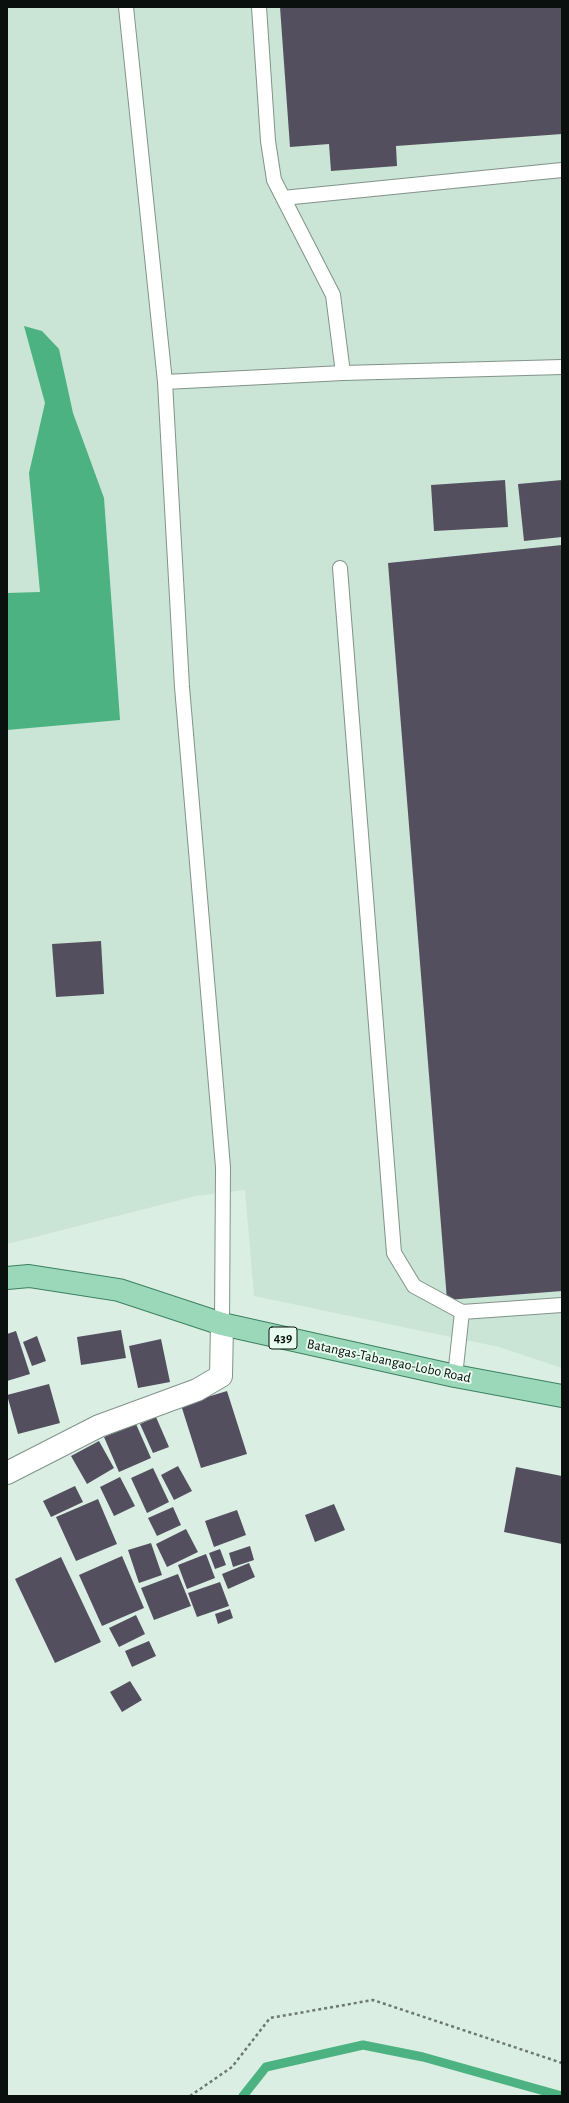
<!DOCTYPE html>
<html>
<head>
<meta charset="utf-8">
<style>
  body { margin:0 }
  #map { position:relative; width:569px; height:2103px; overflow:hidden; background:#dbeee3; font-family:"Alegreya Sans",sans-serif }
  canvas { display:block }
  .frame { position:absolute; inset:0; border:8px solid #0a100d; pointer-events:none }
</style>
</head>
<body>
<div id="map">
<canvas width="569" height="2103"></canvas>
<div class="frame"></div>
</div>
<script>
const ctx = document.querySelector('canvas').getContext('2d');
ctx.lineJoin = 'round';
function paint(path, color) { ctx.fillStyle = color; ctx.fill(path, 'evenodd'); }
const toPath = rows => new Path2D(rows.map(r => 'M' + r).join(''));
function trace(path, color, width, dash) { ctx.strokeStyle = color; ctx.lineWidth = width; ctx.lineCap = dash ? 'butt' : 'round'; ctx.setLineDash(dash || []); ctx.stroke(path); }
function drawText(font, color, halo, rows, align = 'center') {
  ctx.font = font + ' "Alegreya Sans",sans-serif'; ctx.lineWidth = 4; ctx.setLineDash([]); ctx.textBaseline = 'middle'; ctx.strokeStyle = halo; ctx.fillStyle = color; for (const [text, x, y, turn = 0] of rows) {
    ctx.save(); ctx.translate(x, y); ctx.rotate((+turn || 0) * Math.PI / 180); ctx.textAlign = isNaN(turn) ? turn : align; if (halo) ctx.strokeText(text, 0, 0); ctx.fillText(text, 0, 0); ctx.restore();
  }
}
paint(toPath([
  [7,7,562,7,562,1368,499,1347,254,1296,245,1190,196,1196,7,1244]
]), '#cae5d5');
paint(toPath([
  [24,326,42,331,59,349,73,413,104,498,120,720,7,730,7,593,40,592,29,473,45,403]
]), '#4cb281');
trace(toPath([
  [243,2096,266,2067,363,2045,423,2057,562,2096]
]), '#4cb281', 9);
paint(toPath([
  [280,7,562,7,562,134,396,146,397,166,331,171,329,144,290,147],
  [505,480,508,527,434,531,431,485],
  [562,480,562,537,524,541,518,484],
  [562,545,562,1291,447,1300,388,563],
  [101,941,104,994,56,997,52,944],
  [121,1330,126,1358,81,1365,77,1337],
  [16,1331,30,1374,7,1381,7,1334],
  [37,1336,46,1361,32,1366,23,1342],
  [161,1339,170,1382,138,1388,129,1346],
  [49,1384,60,1423,18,1434,7,1395],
  [227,1391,247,1454,201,1468,181,1405],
  [156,1417,169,1447,153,1453,140,1424],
  [136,1424,151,1458,119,1472,104,1437],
  [99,1441,114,1468,87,1484,71,1456],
  [178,1466,192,1491,174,1500,161,1475],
  [516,1467,562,1476,562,1544,504,1532],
  [153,1468,169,1502,147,1513,131,1478],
  [120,1477,135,1506,114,1516,100,1487],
  [75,1486,83,1502,51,1517,43,1501],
  [98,1499,117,1544,76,1561,56,1517],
  [334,1504,345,1530,315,1542,305,1515],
  [173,1507,181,1525,157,1536,148,1518],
  [237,1510,246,1535,214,1547,205,1521],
  [186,1529,198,1552,167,1567,156,1544],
  [151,1543,162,1575,139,1583,128,1550],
  [250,1546,254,1560,233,1567,229,1553],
  [220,1549,226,1565,215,1569,209,1553],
  [206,1554,215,1578,187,1589,178,1565],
  [122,1556,144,1608,102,1626,79,1575],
  [61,1557,101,1642,55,1663,15,1579],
  [249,1563,255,1577,228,1589,222,1574],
  [178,1574,191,1606,154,1620,141,1588],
  [220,1582,229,1606,197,1617,188,1593],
  [230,1609,233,1618,218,1624,215,1614],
  [136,1615,145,1634,119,1647,109,1628],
  [149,1641,156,1656,132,1667,125,1651],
  [130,1681,142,1700,122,1712,110,1692]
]), '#534f5f');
const service = toPath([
  [126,7,165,382,182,687,223,1167,222,1324],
  [259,7,268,141,274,180,333,295,343,373],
  [283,198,562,170],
  [165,382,343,373,562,367],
  [340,568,394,1253,414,1286,462,1312,455,1376],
  [462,1312,562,1305]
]);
const minor = toPath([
  [7,1473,99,1426,197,1390,221,1376,222,1324]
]);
const primary = toPath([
  [7,1278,29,1276,119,1290,222,1324,455,1376,562,1396]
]);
trace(service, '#819389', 16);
trace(minor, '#819389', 24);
trace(primary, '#3b815f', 24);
trace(toPath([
  [190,2096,232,2067,270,2018,373,2000,562,2063]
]), '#6c7972', 2.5, [3, 3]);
trace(service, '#fff', 14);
trace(minor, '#fff', 22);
trace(primary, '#9ad8b9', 22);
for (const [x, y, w] of [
  [283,1338,28]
]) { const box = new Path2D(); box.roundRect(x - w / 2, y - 11, w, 22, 3); ctx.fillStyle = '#e8fcf0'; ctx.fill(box); trace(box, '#0a100d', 1); }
drawText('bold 13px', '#0a100d', null, [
  ["439",283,1338]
]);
drawText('14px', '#0a100d', '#e8fcf0', [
  ["Batangas-Tabangao-Lobo Road",389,1361,12]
]);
</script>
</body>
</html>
